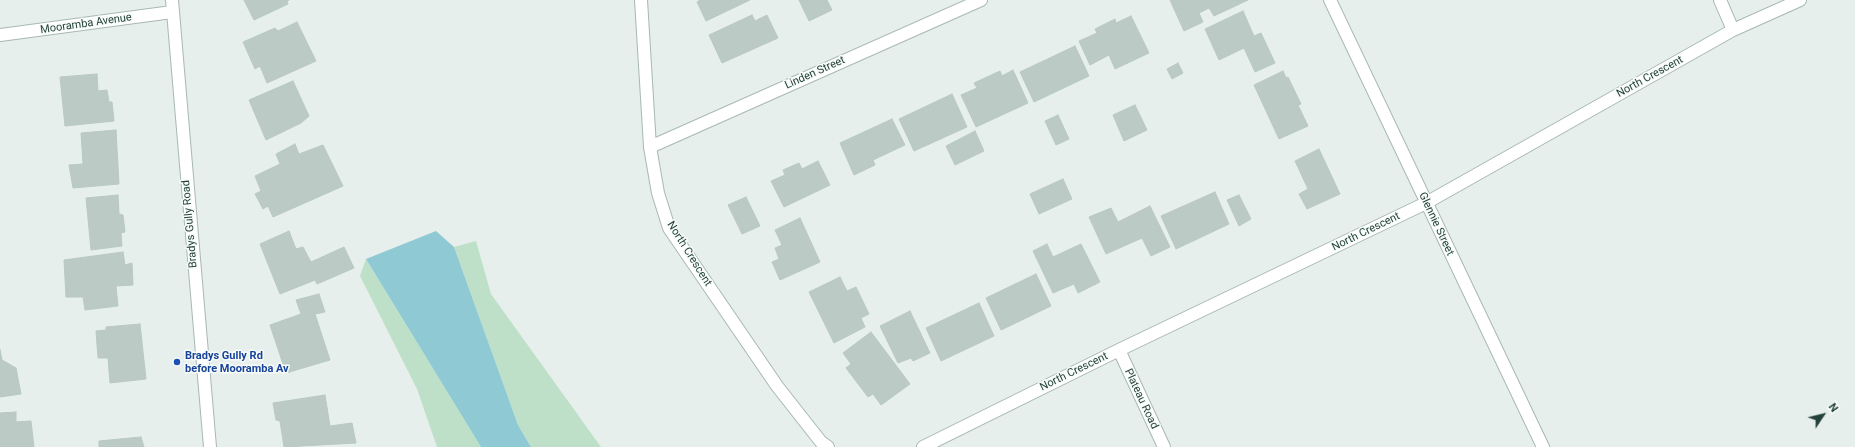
<!DOCTYPE html>
<html>
<head>
<meta charset="utf-8">
<style>
  body { margin:0 }
  #map { position:relative; width:1855px; height:447px; overflow:hidden; background:#e6efeb; font-family:Roboto,sans-serif }
  canvas { display:block }
  .north { position:absolute; left:1803px; top:395px; width:40px; height:40px; -webkit-text-stroke:3px #f7fbf9; paint-order:stroke; rotate:55deg; font-size:11px; font-weight:700; line-height:16px; text-align:center; color:#24423a }
  .north::after { content:''; display:block; margin:auto; width:14px; height:18px; background:#24423a; clip-path:polygon(50% 0,100% 100%,50% 72%,0 100%) }
</style>
</head>
<body>
<div id="map">
<canvas width="1855" height="447"></canvas>
<div class="north">N</div>
</div>
<script>
const ctx = document.querySelector('canvas').getContext('2d');
ctx.lineJoin = 'round';
function paint(path, color) { ctx.fillStyle = color; ctx.fill(path, 'evenodd'); }
const toPath = rows => new Path2D(rows.map(r => 'M' + r).join(''));
function trace(path, color, width, dash) { ctx.strokeStyle = color; ctx.lineWidth = width; ctx.lineCap = dash ? 'butt' : 'round'; ctx.setLineDash(dash || []); ctx.stroke(path); }
function drawText(font, color, halo, rows, align = 'center') {
  ctx.font = font + ' Roboto,sans-serif'; ctx.lineWidth = 3; ctx.setLineDash([]); ctx.textBaseline = 'middle'; ctx.strokeStyle = halo; ctx.fillStyle = color; for (const [text, x, y, turn = 0] of rows) {
    ctx.save(); ctx.translate(x, y); ctx.rotate((+turn || 0) * Math.PI / 180); ctx.textAlign = isNaN(turn) ? turn : align; if (halo) ctx.strokeText(text, 0, 0); ctx.fillText(text, 0, 0); ctx.restore();
  }
}
paint(toPath([
  [476,241,491,294,601,447,531,447,518,425,454,247],
  [366,259,481,447,437,447,417,389,360,276]
]), '#bfe0c8');
paint(toPath([
  [436,231,454,247,518,425,531,447,481,447,366,259]
]), '#8ec9d4');
const building = toPath([
  [244,0,289,0,287,1,288,4,254,20,244,0],
  [700,0,750,0,706,21,697,2,700,0],
  [799,0,827,0,832,10,809,21,799,0],
  [1170,0,1248,0,1214,16,1209,8,1199,13,1203,22,1184,31,1170,0],
  [1243,11,1254,36,1261,33,1275,63,1255,72,1244,48,1219,60,1205,29,1243,11],
  [752,15,755,21,767,15,778,38,722,63,709,35,752,15],
  [1131,16,1149,53,1115,69,1109,55,1090,65,1079,41,1097,33,1095,29,1115,19,1116,23,1131,16],
  [297,22,316,61,267,83,260,66,255,69,243,42,275,28,278,31,297,22],
  [1075,46,1089,76,1034,102,1020,72,1075,46],
  [1178,63,1183,73,1172,79,1167,69,1178,63],
  [1013,70,1028,103,976,127,961,95,977,88,974,83,1000,71,1002,76,1013,70],
  [1283,71,1286,78,1288,77,1301,104,1298,105,1308,126,1279,139,1254,85,1283,71],
  [97,74,98,91,107,90,109,102,112,102,114,121,65,126,60,77,97,74],
  [293,81,309,116,301,123,266,140,249,100,293,81],
  [952,94,967,127,914,151,899,119,952,94],
  [1135,105,1147,130,1124,141,1113,115,1135,105],
  [1058,115,1069,139,1056,145,1045,121,1058,115],
  [892,119,905,145,873,160,875,165,854,175,840,143,892,119],
  [116,130,119,184,73,188,69,165,83,164,81,133,116,130],
  [975,131,984,151,955,165,946,146,975,131],
  [295,144,299,154,323,145,343,186,273,217,268,206,263,209,255,194,261,191,255,176,280,164,276,154,295,144],
  [1319,149,1340,194,1307,209,1299,194,1308,189,1295,161,1319,149],
  [818,161,830,185,784,207,771,181,785,175,783,170,799,163,802,169,818,161],
  [1063,179,1072,199,1039,214,1030,194,1063,179],
  [1215,192,1229,224,1176,249,1161,216,1215,192],
  [118,195,119,214,123,215,125,232,121,233,122,246,91,250,86,198,118,195],
  [1239,195,1251,219,1239,226,1227,200,1239,195],
  [746,197,760,226,742,234,728,205,746,197],
  [1150,206,1170,247,1151,256,1142,238,1106,254,1089,217,1111,208,1118,222,1150,206],
  [800,218,820,262,780,280,772,262,779,259,775,248,782,245,775,230,800,218],
  [289,231,296,249,303,247,311,262,344,247,354,268,317,284,315,280,280,294,260,244,289,231],
  [1047,244,1053,257,1081,244,1100,282,1078,293,1074,284,1053,293,1033,251,1047,244],
  [123,252,125,265,132,263,133,285,116,286,118,306,85,310,83,297,66,297,64,260,123,252],
  [1036,274,1051,306,1001,330,986,298,1036,274],
  [840,277,847,291,856,287,869,314,861,318,865,327,834,343,809,292,840,277],
  [319,294,325,312,315,314,330,360,286,373,270,325,301,314,296,300,319,294],
  [979,303,994,336,941,361,926,328,979,303],
  [910,311,930,353,913,361,911,358,898,363,880,326,910,311],
  [140,324,146,379,110,383,108,358,98,358,96,331,106,330,106,327,140,324],
  [871,332,910,384,881,405,873,394,868,397,846,368,851,364,843,353,871,332],
  [0,350,2,360,16,368,21,394,0,397,0,350],
  [325,395,330,426,352,423,356,443,284,447,280,421,276,420,273,403,325,395],
  [16,412,16,422,31,421,34,447,0,447,0,413,16,412],
  [141,437,144,447,99,447,99,441,141,437]
]);
paint(building, '#bbcac4');
trace(building, '#b8c9c2', 1);
const minor = toPath([
  [172,0,210,447],
  [641,0,650,147,658,193,669,228,777,386,821,442,828,447],
  [1330,0,1543,447],
  [1720,0,1733,30],
  [0,35,172,12],
  [650,147,981,0],
  [1119,350,1164,447],
  [923,447,1119,350,1426,203,1733,30,1800,0]
]);
trace(minor, '#a8b8b2', 14);
trace(minor, '#fff', 12);
for (const [x, y, r, color] of [
  [177,362,4,"#1a4fb4"]
]) { const dot = new Path2D(); dot.arc(x, y, r, 0, 2 * Math.PI); ctx.fillStyle = color; ctx.fill(dot); trace(dot, '#f7fbf9', 1.5); }
drawText('11px', '#24423a', '#f7fbf9', [
  ["Mooramba Avenue",86,24,-8],
  ["Linden Street",815,73,-24],
  ["North Crescent",1650,77,-29],
  ["Bradys Gully Road",190,224,-95],
  ["Glennie Street",1436,224,65],
  ["North Crescent",1366,232,-26],
  ["North Crescent",689,254,58],
  ["North Crescent",1074,372,-26],
  ["Plateau Road",1141,399,65]
]);
drawText('bold 11px', '#164399', '#f7fbf9', [
  ["Bradys Gully Rd",185,356],
  ["before Mooramba Av",185,369]
], 'left');
</script>
</body>
</html>
